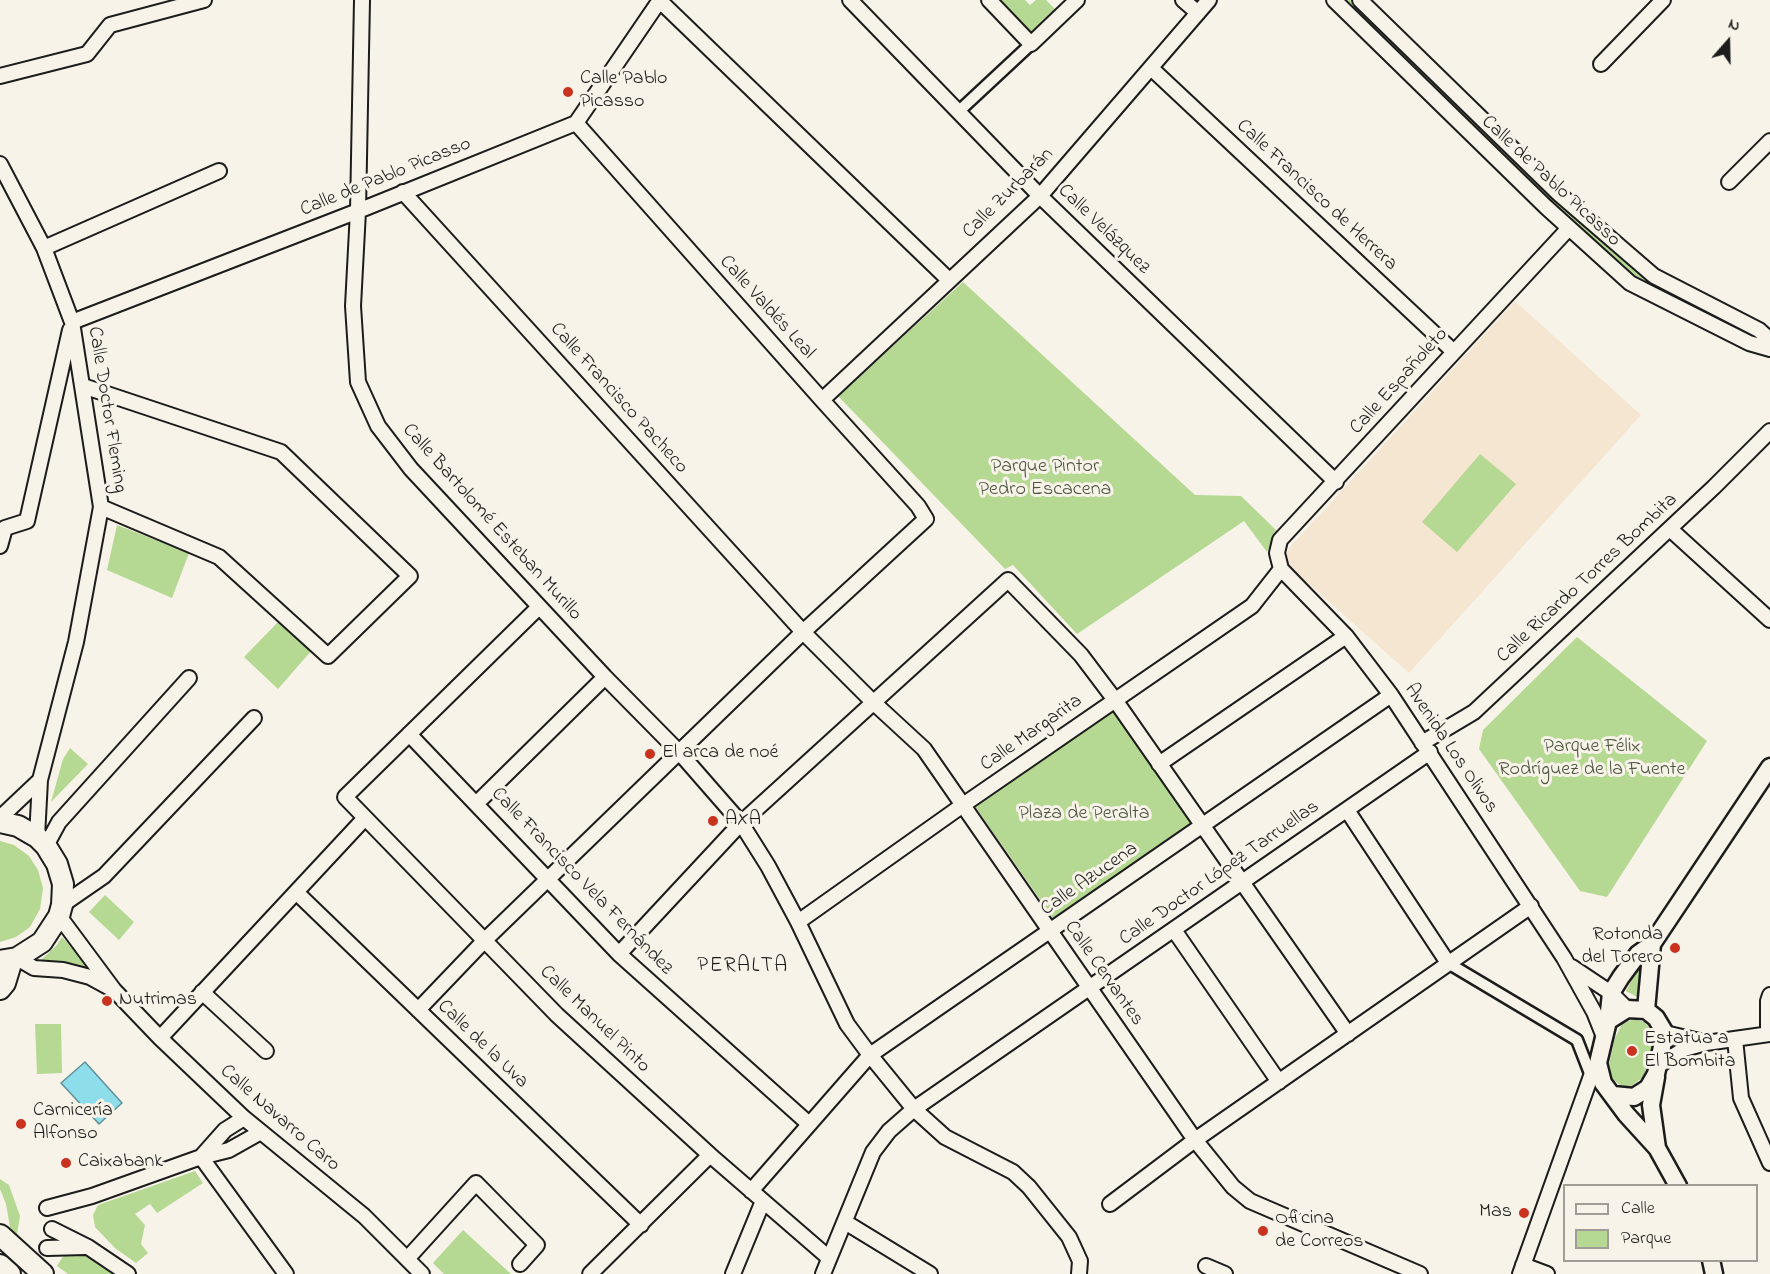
<!DOCTYPE html>
<html>
<head>
<meta charset="utf-8">
<style>
  body { margin:0 }
  #map { position:relative; width:1770px; height:1274px; overflow:hidden; background:#f7f3e8; font-family:"Indie Flower",sans-serif }
  canvas { display:block }
  .legend { position:absolute; left:1563px; top:1184px; width:195px; height:78px; box-sizing:border-box; background:#f7f3e8; border:2px solid #9f9d96; margin:0; padding:8px 10px; list-style:none; font-size:18px; color:#1c1c1c }
  .legend li { display:flex; align-items:center; gap:12px; height:30px }
  .legend b { width:30px; border:2px solid #9f9d96 }
  .north { position:absolute; left:1698px; top:12px; width:60px; height:60px; -webkit-text-stroke:4px #f7f3e8; paint-order:stroke; rotate:20deg; font-size:16px; font-weight:700; line-height:24px; text-align:center; color:#1c1c1c }
  .north::after { content:''; display:block; margin:auto; width:21px; height:27px; background:#1c1c1c; clip-path:polygon(50% 0,100% 100%,50% 72%,0 100%) }
</style>
</head>
<body>
<div id="map">
<canvas width="1770" height="1274"></canvas>
<ul class="legend">
<li><b style="height:8px;background:#f7f3e8"></b>Calle</li>
<li><b style="height:16px;background:#b5d892"></b>Parque</li>
</ul>
<div class="north">N</div>
</div>
<script>
const ctx = document.querySelector('canvas').getContext('2d');
ctx.lineJoin = 'round';
function paint(path, color) { ctx.fillStyle = color; ctx.fill(path, 'evenodd'); }
const toPath = rows => new Path2D(rows.map(r => 'M' + r).join(''));
function trace(path, color, width, dash) { ctx.strokeStyle = color; ctx.lineWidth = width; ctx.lineCap = dash ? 'butt' : 'round'; ctx.setLineDash(dash || []); ctx.stroke(path); }
function drawText(font, color, halo, rows, align = 'center') {
  ctx.font = font + ' "Indie Flower",sans-serif'; ctx.lineWidth = 6; ctx.setLineDash([]); ctx.textBaseline = 'middle'; ctx.strokeStyle = halo; ctx.fillStyle = color; for (const [text, x, y, turn = 0] of rows) {
    ctx.save(); ctx.translate(x, y); ctx.rotate((+turn || 0) * Math.PI / 180); ctx.textAlign = isNaN(turn) ? turn : align; if (halo) ctx.strokeText(text, 0, 0); ctx.fillText(text, 0, 0); ctx.restore();
  }
}
paint(toPath([
  [1515,301,1641,415,1409,673,1290,567,1287,561,1287,552,1292,545]
]), '#f5e6d2');
paint(toPath([
  [999,0,1025,0,1030,5,1036,0,1046,0,1056,10,1031,34],
  [1343,0,1351,0,1556,200,1639,272,1762,335,1759,339,1636,276,1553,205],
  [963,282,1195,495,1241,496,1277,531,1267,552,1244,521,1077,634,1013,565,1005,569,838,396],
  [1480,454,1516,484,1457,552,1422,522],
  [117,525,189,553,172,598,107,570],
  [280,620,312,650,278,689,244,657],
  [1577,637,1707,741,1607,897,1580,891,1479,749,1483,730],
  [1112,710,1194,825,1055,921,974,805],
  [70,748,88,764,51,802,63,759],
  [0,841,14,845,29,856,38,870,43,888,40,909,30,927,16,937,0,942],
  [105,895,134,922,119,940,89,912],
  [62,937,92,970,72,963,40,961,57,945],
  [1643,958,1640,971,1639,998,1626,991],
  [1634,1019,1644,1022,1650,1028,1653,1041,1650,1061,1642,1078,1630,1087,1620,1085,1611,1078,1609,1064,1615,1038,1622,1024],
  [35,1024,61,1024,62,1073,37,1074],
  [195,1171,203,1183,157,1213,150,1204,135,1214,145,1225,141,1244,148,1253,136,1263,115,1248,95,1227,93,1215,98,1205],
  [0,1179,9,1185,20,1216,17,1234,34,1250,34,1254,15,1235,10,1227,6,1204,0,1189],
  [463,1230,511,1274,444,1274,433,1263],
  [66,1252,86,1253,118,1274,68,1274,57,1266]
]), '#b5d892');
const water = toPath([
  [85,1062,122,1103,99,1124,61,1083,85,1062]
]);
paint(water, '#8dddea');
trace(water, '#609098', 1.5);
const pedestrian = toPath([
  [958,112,1031,44],
  [1448,963,1577,1040,1591,1076]
]);
const minor = toPath([
  [362,0,358,211,353,306,358,382,378,426,411,469,605,677,679,752,741,823,768,866,798,922,847,1024,870,1055,914,1109,945,1137,1013,1172,1029,1187,1069,1237,1080,1261,1079,1274],
  [850,0,1040,196,1336,482],
  [989,0,1031,44,1077,0],
  [1183,0,1198,13],
  [1334,0,1546,207,1630,283,1749,343,1770,349],
  [1360,0,1559,194,1654,276,1759,330,1770,340],
  [660,1,949,280],
  [1601,64,1663,0],
  [1151,68,1454,352],
  [0,76,87,54,110,25,204,0],
  [0,164,44,248,72,322,101,507,76,642,40,780,37,837],
  [1729,182,1770,141],
  [403,192,803,632,873,702,924,749,1195,1140,1233,1187,1250,1201,1420,1274],
  [44,248,219,171],
  [72,322,358,211,576,123,660,0],
  [83,386,281,452,410,576,328,656,219,557,101,507],
  [822,400,1040,196,1209,0],
  [1670,529,1770,620],
  [0,546,5,528,27,521,70,330],
  [1281,569,1346,636,1391,695,1564,958,1594,1012,1604,1037],
  [1281,569,1277,553,1280,540,1569,228],
  [539,607,345,797,557,1015,710,1155,829,1258],
  [409,734,619,954,809,1124],
  [1422,743,1474,712,1714,487,1770,431],
  [1159,764,1346,636],
  [477,803,605,677],
  [1347,810,1448,963],
  [0,818,40,780],
  [46,846,59,822,189,678],
  [296,892,641,1225],
  [62,905,104,876,254,718],
  [59,916,114,990,160,1038,244,1118,364,1216,422,1274],
  [798,922,963,805,1252,606,1281,569],
  [1174,930,1279,1082],
  [619,954,741,823,1008,580,1081,655,1115,700,1348,1034],
  [17,958,34,968,63,970,90,977,112,989],
  [1572,967,1611,993,1627,1009],
  [202,992,266,1051],
  [418,1010,485,940,803,632,926,519,918,506,822,400,576,123],
  [1665,1033,1704,1042],
  [1768,1034,1768,1001,1770,995],
  [160,1038,365,818],
  [1735,1039,1741,1098,1770,1163],
  [1658,1066,1684,1049,1706,1043,1770,1034],
  [244,1118,225,1130,201,1157,229,1150,261,1132],
  [751,1191,870,1055,1391,695],
  [1110,1204,1195,1140,1531,906],
  [47,1208,92,1196,201,1157,286,1274],
  [845,1222,930,1274],
  [52,1229,88,1247,128,1274],
  [47,1248,85,1247],
  [407,1259,476,1183,537,1245,520,1264],
  [1523,1265,1547,1274],
  [1206,1266,1225,1274],
  [590,1274,710,1155],
  [733,1274,763,1201],
  [823,1274,873,1152,889,1131,914,1109,1430,752],
  [1520,1274,1591,1076,1598,1063]
]);
const tertiary = toPath([
  [1646,1010,1652,944],
  [1608,1021,1611,993,1621,977,1638,954,1652,944,1770,767],
  [1656,1077,1651,1105,1657,1148],
  [1613,1095,1634,1097,1648,1088,1656,1074,1665,1033,1656,1018,1646,1010,1627,1009,1608,1021,1598,1063,1603,1083,1626,1114,1657,1148,1678,1186],
  [1711,1260,1714,1274]
]);
const secondary = toPath([
  [0,822,18,826,37,837,46,846,57,864,63,884,62,905,59,916,42,942,17,958,0,961],
  [0,989,5,983,12,960],
  [0,1235,43,1274],
  [0,1265,10,1274]
]);
trace(pedestrian, '#1c1c1c', 15);
trace(minor, '#1c1c1c', 18);
trace(tertiary, '#1c1c1c', 21);
trace(secondary, '#1c1c1c', 24);
trace(pedestrian, '#f7f3e8', 10);
trace(minor, '#f7f3e8', 14);
trace(tertiary, '#f7f3e8', 16);
trace(secondary, '#f7f3e8', 20);
for (const [x, y, r, color] of [
  [568,92,6,"#c8321e"],
  [650,754,6,"#c8321e"],
  [713,821,6,"#c8321e"],
  [1675,948,6,"#c8321e"],
  [107,1001,6,"#c8321e"],
  [1632,1051,6,"#c8321e"],
  [21,1124,6,"#c8321e"],
  [66,1163,6,"#c8321e"],
  [1524,1213,6,"#c8321e"],
  [1263,1231,6,"#c8321e"]
]) { const dot = new Path2D(); dot.arc(x, y, r, 0, 2 * Math.PI); ctx.fillStyle = color; ctx.fill(dot); trace(dot, '#f7f3e8', 2); }
drawText('20px', '#1c1c1c', '#f7f3e8', [
  ["Calle Pablo",580,80],
  ["Picasso",580,103],
  ["El arca de noé",662,754],
  ["AXA",725,821],
  ["Rotonda",1663,936,"right"],
  ["del Torero",1663,959,"right"],
  ["Nutrimas",119,1001],
  ["Estatua a",1644,1040],
  ["El Bombita",1644,1063],
  ["Carnicería",33,1112],
  ["Alfonso",33,1135],
  ["Caixabank",78,1163],
  ["Mas",1512,1213,"right"],
  ["Oficina",1275,1220],
  ["de Correos",1275,1243]
], 'left');
drawText('20px', '#1c1c1c', '#f7f3e8', [
  ["Calle de Pablo Picasso",386,178,-22],
  ["Calle de Pablo Picasso",1550,182,43],
  ["Calle Zurbarán",1009,194,-45],
  ["Calle Francisco de Herrera",1316,196,43],
  ["Calle Velázquez",1103,230,44],
  ["Calle Valdés Leal",766,308,48],
  ["Calle Españoleto",1400,382,-48],
  ["Calle Francisco Pacheco",618,399,48],
  ["Calle Doctor Fleming",106,410,81],
  ["Calle Bartolomé Esteban Murillo",491,523,48],
  ["Calle Ricardo Torres Bombita",1588,579,-43],
  ["Calle Margarita",1032,734,-35],
  ["Avenida Los Olivos",1450,749,56],
  ["Calle Doctor López Tarruellas",1220,874,-35],
  ["Calle Azucena",1090,880,-35],
  ["Calle Francisco Vela Fernández",581,882,46],
  ["Calle Cervantes",1103,974,55],
  ["Calle Manuel Pinto",594,1020,44],
  ["Calle de la Uva",482,1045,44],
  ["Calle Navarro Caro",279,1119,41]
]);
drawText('20px', '#4a543f', '#f7f3e8', [
  ["Parque Pintor",1045,468],
  ["Pedro Escacena",1045,491],
  ["Parque Félix",1592,748],
  ["Rodríguez de la Fuente",1592,771],
  ["Plaza de Peralta",1084,815]
]);
ctx.letterSpacing = '1.5px';
drawText('21px', '#1c1c1c', '#f7f3e8', [
  ["PERALTA",743,968]
]);
ctx.letterSpacing = '0px';
</script>
</body>
</html>
